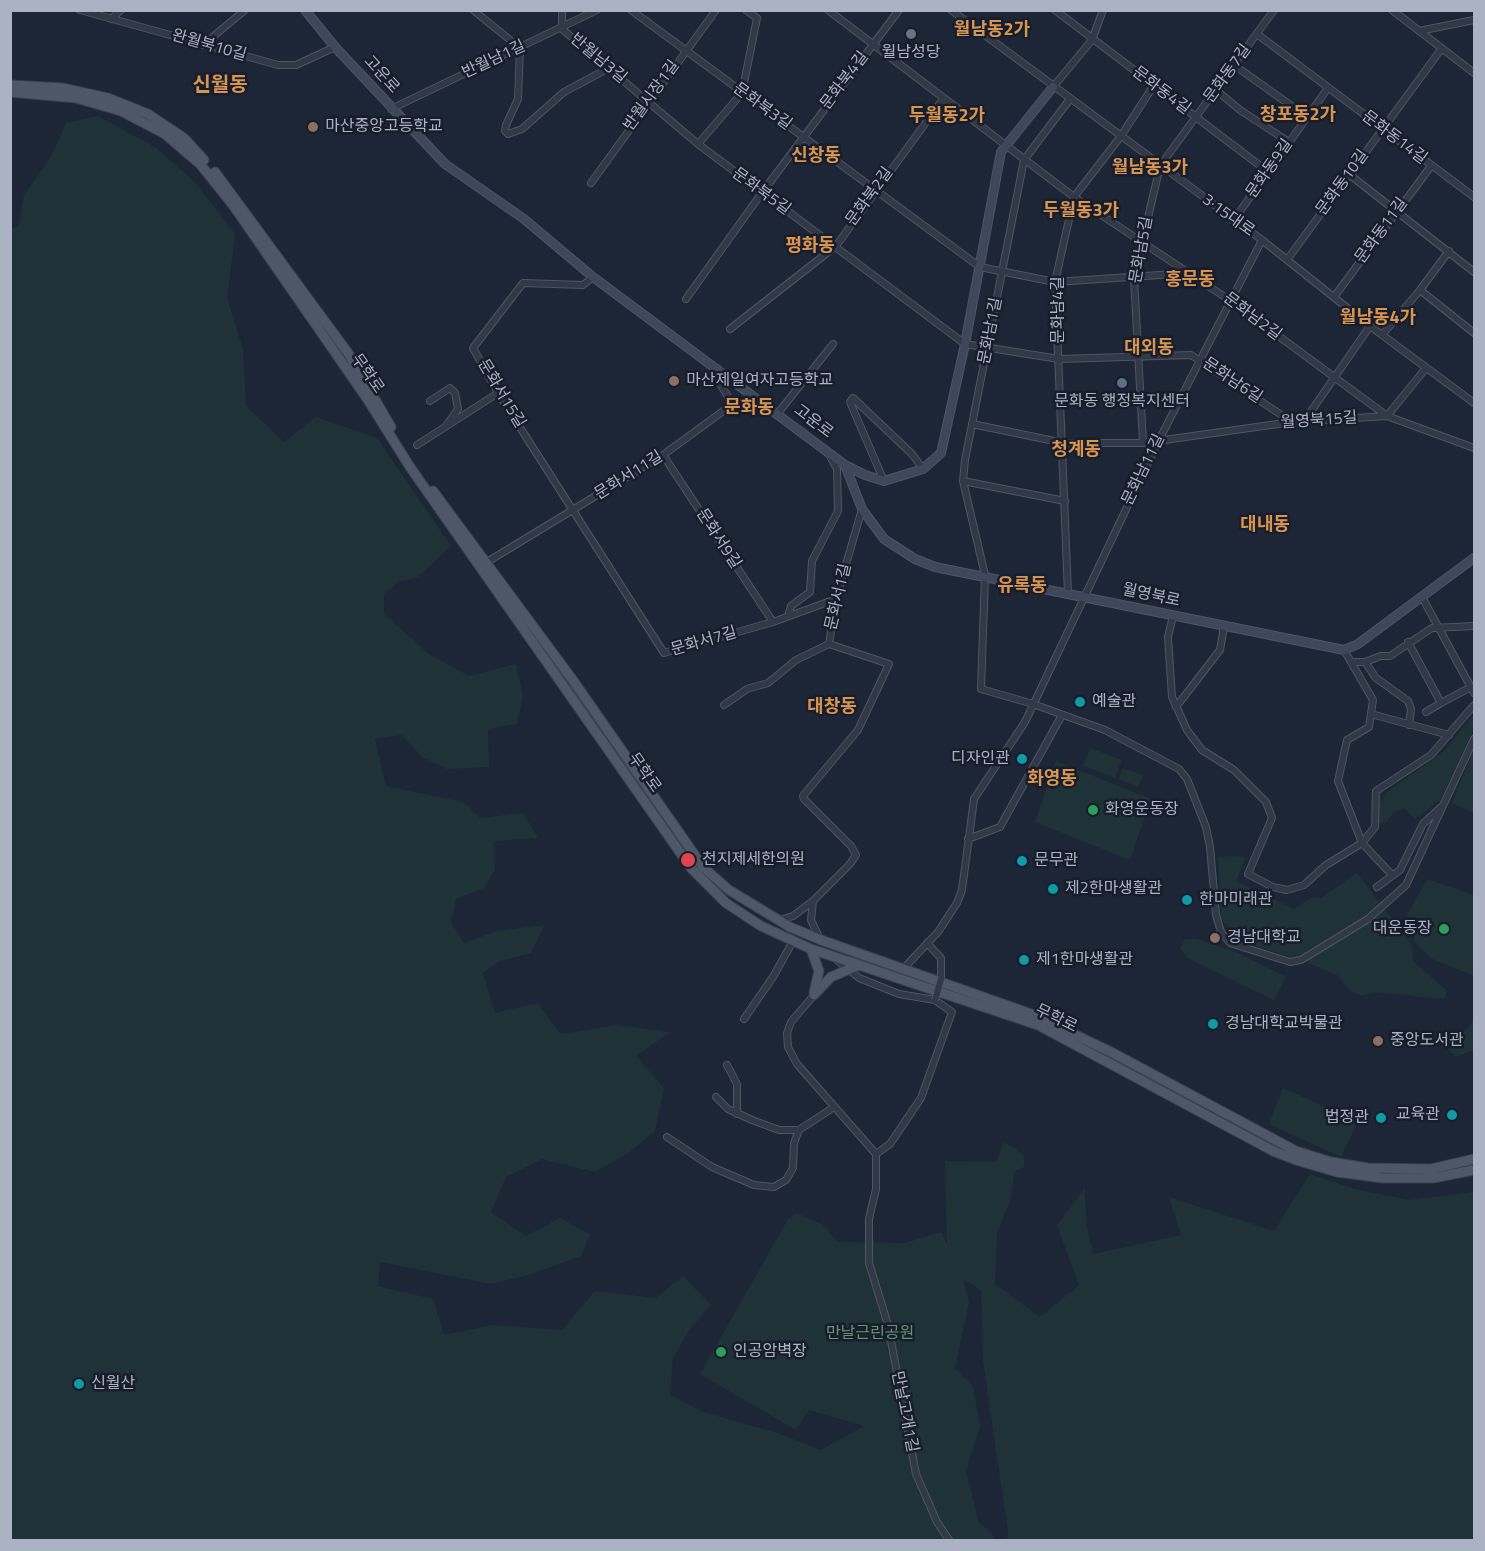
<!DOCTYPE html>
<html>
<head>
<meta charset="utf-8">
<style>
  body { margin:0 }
  #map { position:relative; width:1485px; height:1551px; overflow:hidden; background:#1d2636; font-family:"Titillium Web",sans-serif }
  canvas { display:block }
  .frame { position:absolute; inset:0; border:12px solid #aab2c4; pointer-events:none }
</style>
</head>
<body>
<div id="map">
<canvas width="1485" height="1551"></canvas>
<div class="frame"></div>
</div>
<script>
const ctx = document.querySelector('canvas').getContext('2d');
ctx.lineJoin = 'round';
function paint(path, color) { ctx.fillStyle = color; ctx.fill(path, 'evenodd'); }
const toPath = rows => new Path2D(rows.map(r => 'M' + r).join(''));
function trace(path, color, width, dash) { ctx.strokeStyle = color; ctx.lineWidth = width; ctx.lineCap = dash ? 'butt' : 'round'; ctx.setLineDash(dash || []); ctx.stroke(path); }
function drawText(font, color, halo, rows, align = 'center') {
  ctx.font = font + ' "Titillium Web","Noto Sans KR",sans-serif'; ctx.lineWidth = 5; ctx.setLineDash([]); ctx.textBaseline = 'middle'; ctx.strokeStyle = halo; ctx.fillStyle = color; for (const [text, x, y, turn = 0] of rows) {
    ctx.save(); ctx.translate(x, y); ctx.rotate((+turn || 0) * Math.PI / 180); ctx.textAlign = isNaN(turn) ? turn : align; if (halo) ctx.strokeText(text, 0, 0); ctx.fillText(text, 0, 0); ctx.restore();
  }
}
paint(toPath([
  [98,116,156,148,194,181,235,234,227,298,243,349,246,406,284,442,316,417,377,438,451,546,418,577,398,582,384,594,384,614,429,654,469,676,516,664,523,696,517,724,488,729,489,767,447,769,422,757,402,735,375,739,386,786,463,802,480,818,523,813,538,838,494,841,495,870,484,888,456,899,451,922,464,943,497,931,545,925,531,953,500,961,483,973,495,1013,537,1003,561,1034,616,1025,670,1032,636,1056,664,1088,655,1131,627,1154,595,1172,542,1159,506,1177,491,1212,526,1236,560,1218,590,1234,581,1256,528,1275,491,1284,380,1262,378,1286,433,1299,444,1335,492,1325,562,1330,595,1291,656,1298,683,1276,711,1305,690,1329,673,1358,670,1395,703,1412,777,1433,821,1450,864,1426,809,1410,796,1430,700,1374,788,1219,797,1213,823,1225,838,1242,905,1243,941,1232,947,1244,945,1161,996,1162,1004,1142,1024,1155,1024,1167,1015,1170,1010,1201,997,1233,995,1284,1040,1317,1079,1285,1057,1226,1085,1187,1086,1221,1093,1254,1181,1235,1169,1197,1274,1231,1310,1174,1354,1189,1409,1200,1474,1192,1474,1540,1007,1540,1008,1532,983,1361,981,1290,963,1279,969,1302,955,1368,973,1386,980,1427,966,1470,979,1523,989,1530,996,1540,11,1540,10,229,19,226,24,195,51,157,66,123],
  [1474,715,1474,728,1441,799,1415,819,1404,808,1393,813,1386,823,1378,824,1379,804,1387,792,1442,753],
  [1090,748,1122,760,1115,778,1083,766],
  [1474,748,1474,813,1452,803],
  [1056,761,1151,799,1130,860,1035,822],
  [1123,768,1143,775,1138,787,1119,779],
  [1241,856,1246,858,1236,881,1294,909,1311,898,1321,898,1357,873,1412,946,1413,961,1447,991,1445,999,1373,992,1362,996,1350,991,1337,975,1308,963,1303,955,1293,958,1243,942,1221,919,1218,857],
  [1427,879,1474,895,1474,976,1430,958,1414,941,1415,918,1406,917],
  [1185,939,1197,939,1236,952,1286,977,1274,1000,1187,958,1180,948],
  [1474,1020,1474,1050,1455,1057,1448,1049],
  [1283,1088,1358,1122,1341,1157,1269,1124]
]), '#1f3237');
const street = toPath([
  [80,10,278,65,296,65,335,47],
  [473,10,520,48,518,99,506,125,505,131,508,134,522,129,564,92,609,68],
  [562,10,562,29,698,144,965,344,1059,359,1191,355,1292,422],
  [631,10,980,267,1055,282,1190,273],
  [828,10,1074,197,1231,301,1387,416,1426,368],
  [951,10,1262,240,1370,326,1474,403],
  [1055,10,1267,171],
  [1392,10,1474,73],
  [111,19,121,10],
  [1419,31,1474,20],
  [1257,34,1474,197],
  [203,45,245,10],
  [1234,65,1307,117],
  [1053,87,1092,40,1103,10],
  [1216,90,1240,110,1289,142],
  [1070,99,1024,160,965,460,963,481,985,575,981,689,1033,704,1105,730,1179,769,1187,779,1206,827,1210,847,1216,915,1221,932,1230,943,1290,962,1301,960,1368,919,1406,885,1474,739],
  [391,109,597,10],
  [698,144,742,93,757,18,746,10],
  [1350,175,1474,272],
  [591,183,716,10],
  [1233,221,1328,88],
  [1449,251,1420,290,1474,333],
  [1287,260,1442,48],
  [593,277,583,285,523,283,473,348,498,393,664,653,773,622,836,599],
  [1334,297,1431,166],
  [686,299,761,194,899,10],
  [730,329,836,246,943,99],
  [1382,335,1420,290],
  [430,401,450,388,455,393,458,409,446,426],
  [778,413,833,344],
  [1305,420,1370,326],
  [972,424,1064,443,1143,443,1292,422,1387,416,1474,448],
  [1143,443,1134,278,1160,166,1274,10],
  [417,445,498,393],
  [663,455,773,622],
  [884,481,850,402,853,398,912,454,923,469],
  [963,481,1065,501],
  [487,562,663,455,726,409,730,400,716,377,717,368],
  [1068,593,1055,282,1074,197,1121,136,1154,85],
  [1422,597,1474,693],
  [788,616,791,606,810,592,812,561,838,511,837,469,829,454],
  [1173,616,1168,637,1172,697,1187,730,1202,750,1234,770,1266,802,1272,818,1248,874,1273,887,1287,890,1304,885,1326,865,1362,843,1375,827,1376,791,1431,755,1474,705],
  [1408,642,1441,703,1471,687],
  [829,644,836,599,862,509],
  [1344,650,1373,700,1369,727,1347,740,1338,781,1362,843,1392,875],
  [1351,662,1365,662,1381,656,1390,656,1432,628,1474,626],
  [1365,662,1376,678,1408,701,1411,709,1409,725],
  [724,705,747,689,768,683,796,660,829,644],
  [1176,707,1220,650,1224,626],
  [1426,712,1441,703],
  [1371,714,1449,735],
  [968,839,1000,827,1062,715],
  [1377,887,1400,870,1423,824,1440,808],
  [813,901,811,920,819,937],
  [780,920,793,916,813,901,850,864,856,855,851,846,804,799,803,796,858,730,889,664,829,644],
  [927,943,941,958,941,979],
  [838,961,859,978,899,994,935,1000,952,1012,921,1098,890,1144,876,1154],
  [903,969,938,932,957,903,962,890,974,799,1025,722,1159,440,1262,240],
  [814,995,791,1022,787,1033,788,1047,797,1064,876,1154,876,1189,869,1219,869,1263,888,1325,916,1474,937,1522,949,1540],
  [744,1019,773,977,793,941],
  [727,1065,737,1084,737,1114],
  [716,1097,728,1109,752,1120,779,1130,799,1130],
  [667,1137,712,1167,754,1185,774,1187,786,1180,793,1168,794,1143,799,1130,834,1107]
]);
const secondary = toPath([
  [305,10,335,47,445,164,524,219,593,277,845,465,865,475,884,481,923,469,941,453,965,344,1001,152,1053,87],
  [845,465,862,509,884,539,915,559,935,567,1344,650,1358,644,1474,558]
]);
const primary = toPath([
  [10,85,63,88,108,98,148,114,184,138,204,160],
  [10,92,76,98,121,111,165,134,200,164,233,205,368,400,410,467,691,868,726,903,761,926,811,949,1038,1025,1273,1151,1299,1161,1337,1172,1383,1178,1433,1178,1474,1170],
  [215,172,348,353,391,427],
  [433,491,572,679,703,867,729,890,790,927,821,940,1034,1015,1113,1053,1296,1151,1331,1162,1368,1168,1431,1169,1474,1159],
  [811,949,819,971,814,993],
  [814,995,831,977,859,965]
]);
trace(street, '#4e5565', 8);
trace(secondary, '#4e5565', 10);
trace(primary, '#3a4150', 11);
trace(street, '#313846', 6);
trace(secondary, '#3f475a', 8);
trace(primary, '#4e5767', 9);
const streetBridge = toPath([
  [935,1000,941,979]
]);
trace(streetBridge, '#4e5565', 8, []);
trace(streetBridge, '#313846', 6);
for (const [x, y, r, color] of [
  [911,34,6,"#6b7280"],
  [313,127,6,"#8d6e63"],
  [674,381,6,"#8d6e63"],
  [1122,383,6,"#5c6f8a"],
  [1080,702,6,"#0f9aa8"],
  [1022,759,6,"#0f9aa8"],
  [1093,810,6,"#2e9e5b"],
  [688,860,8,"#e0444e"],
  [1022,861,6,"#0f9aa8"],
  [1053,889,6,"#0f9aa8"],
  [1187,900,6,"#0f9aa8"],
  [1444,929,6,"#2e9e5b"],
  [1215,938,6,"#8d6e63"],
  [1024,960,6,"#0f9aa8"],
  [1213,1024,6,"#0f9aa8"],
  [1378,1041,6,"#8d6e63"],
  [1452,1115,6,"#0f9aa8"],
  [1381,1118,6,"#0f9aa8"],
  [721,1352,6,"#2e9e5b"],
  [79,1384,6,"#0f9aa8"]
]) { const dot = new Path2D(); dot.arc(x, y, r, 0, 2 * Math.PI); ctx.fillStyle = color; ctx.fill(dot); trace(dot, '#171d2a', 2); }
drawText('16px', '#aab2c4', '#171d2a', [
  ["완월북10길",209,46,16],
  ["반월남3길",598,59,40],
  ["반월남1길",494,60,-25],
  ["문화동7길",1228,74,-54],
  ["고운로",381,75,48],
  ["문화북4길",845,81,-53],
  ["문화동4길",1161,91,37],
  ["반월시장1길",652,96,-54],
  ["문화북3길",762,107,36],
  ["문화동14길",1394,138,37],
  ["문화동9길",1270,169,-55],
  ["문화동10길",1343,183,-54],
  ["문화북5길",761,192,36],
  ["문화북2길",870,197,-54],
  ["3·15대로",1228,216,36],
  ["문화동11길",1382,231,-54],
  ["문화남5길",1142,250,-80],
  ["문화남4길",1059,310,-90],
  ["문화남2길",1252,317,37],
  ["문화남1길",991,331,-79],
  ["무학로",367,374,55],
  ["문화남6길",1232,381,34],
  ["문화서15길",501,394,59],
  ["월영북15길",1319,421,-4],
  ["고운로",813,422,37],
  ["문화남11길",1144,470,-64],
  ["문화서11길",629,476,-32],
  ["문화서9길",718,539,57],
  ["월영북로",1151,596,12],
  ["문화서1길",839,597,-77],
  ["문화서7길",704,642,-16],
  ["무학로",644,773,55],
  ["무학로",1056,1019,25],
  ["만날고개1길",904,1412,79]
]);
drawText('16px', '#aab2c4', '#171d2a', [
  ["월남성당",911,53,"center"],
  ["마산중앙고등학교",325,127],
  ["마산제일여자고등학교",686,381],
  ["문화동 행정복지센터",1122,402,"center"],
  ["예술관",1092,702],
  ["디자인관",1010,759,"right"],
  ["화영운동장",1105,810],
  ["천지제세한의원",702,860],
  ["문무관",1034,861],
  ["제2한마생활관",1065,889],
  ["한마미래관",1199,900],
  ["대운동장",1432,929,"right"],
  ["경남대학교",1227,938],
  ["제1한마생활관",1036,960],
  ["경남대학교박물관",1225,1024],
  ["중앙도서관",1390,1041],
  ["교육관",1440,1115,"right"],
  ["법정관",1369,1118,"right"],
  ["인공암벽장",733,1352],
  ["신월산",91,1384]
], 'left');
drawText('16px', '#629571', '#171d2a', [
  ["만날근린공원",870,1334]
]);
drawText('bold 18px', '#d89551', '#171d2a', [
  ["월남동2가",992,31],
  ["창포동2가",1298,116],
  ["두월동2가",947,117],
  ["신창동",816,157],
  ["월남동3가",1150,169],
  ["두월동3가",1081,212],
  ["평화동",810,247],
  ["홍문동",1190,281],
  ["월남동4가",1378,319],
  ["대외동",1149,349],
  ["문화동",749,409],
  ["청계동",1076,451],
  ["대내동",1265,526],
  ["유록동",1022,587],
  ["대창동",832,708],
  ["화영동",1052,780]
]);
drawText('bold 20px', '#d89551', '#171d2a', [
  ["신월동",220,86]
]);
</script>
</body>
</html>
